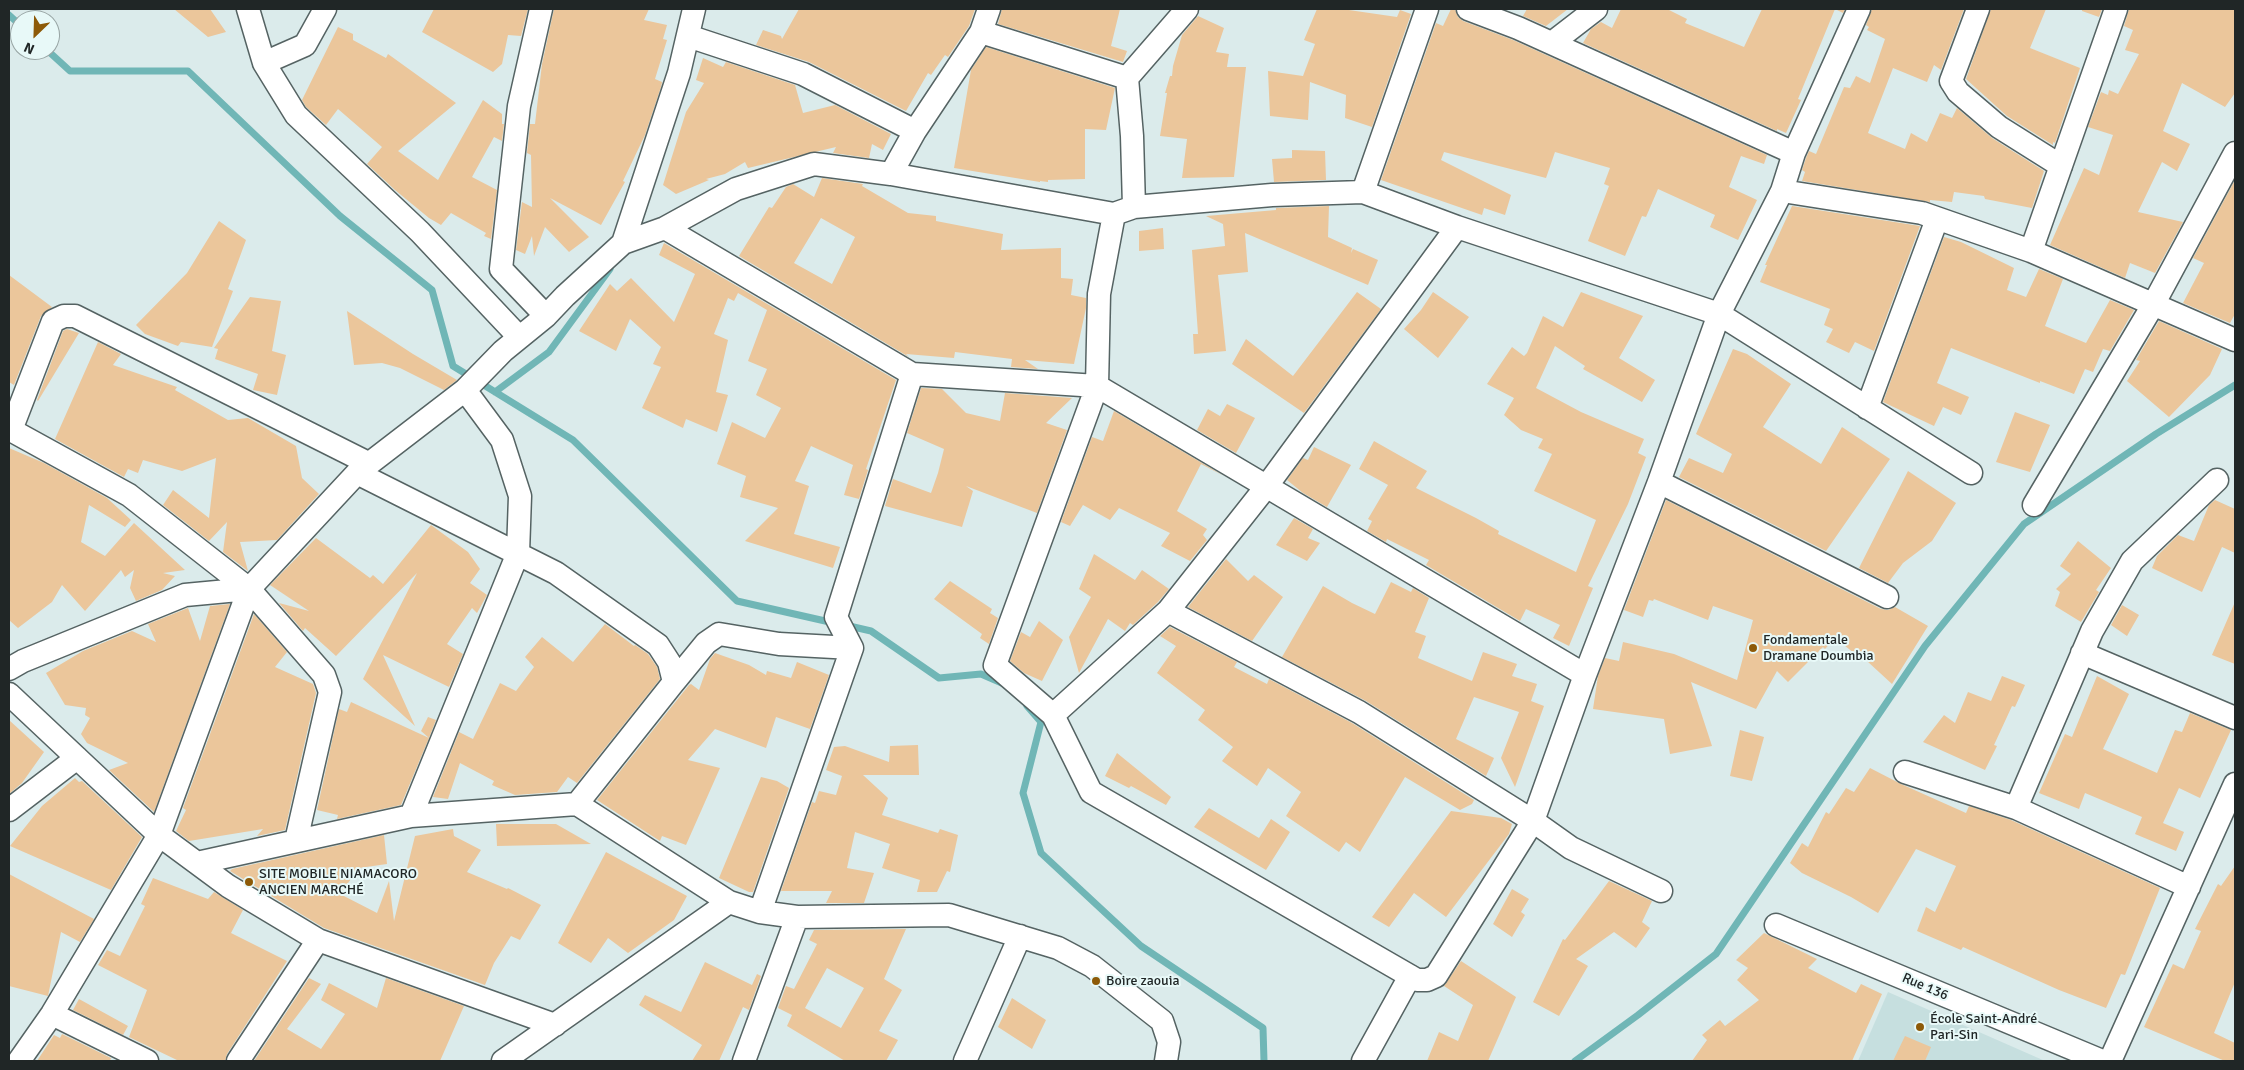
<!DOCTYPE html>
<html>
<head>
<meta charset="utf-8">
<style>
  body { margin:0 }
  #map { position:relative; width:2244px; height:1070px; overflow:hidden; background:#dbebeb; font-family:Signika,sans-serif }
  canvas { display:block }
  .frame { position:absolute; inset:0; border:10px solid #202626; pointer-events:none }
  .north { position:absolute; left:10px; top:10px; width:50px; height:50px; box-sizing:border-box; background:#e8f9f8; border:1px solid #98a5a4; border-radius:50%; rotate:204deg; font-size:14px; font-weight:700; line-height:20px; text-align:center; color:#202626 }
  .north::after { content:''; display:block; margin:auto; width:18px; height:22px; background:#8d5a08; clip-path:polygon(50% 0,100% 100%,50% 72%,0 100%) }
</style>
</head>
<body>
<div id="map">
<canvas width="2244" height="1070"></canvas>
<div class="frame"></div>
<div class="north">N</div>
</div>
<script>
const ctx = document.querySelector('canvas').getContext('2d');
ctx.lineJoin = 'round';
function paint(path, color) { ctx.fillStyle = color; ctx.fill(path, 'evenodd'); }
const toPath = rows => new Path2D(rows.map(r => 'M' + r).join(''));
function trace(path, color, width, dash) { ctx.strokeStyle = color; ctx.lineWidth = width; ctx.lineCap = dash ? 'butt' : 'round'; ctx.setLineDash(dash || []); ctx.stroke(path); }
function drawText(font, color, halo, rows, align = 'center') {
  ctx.font = font + ' Signika,sans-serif'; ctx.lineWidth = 4; ctx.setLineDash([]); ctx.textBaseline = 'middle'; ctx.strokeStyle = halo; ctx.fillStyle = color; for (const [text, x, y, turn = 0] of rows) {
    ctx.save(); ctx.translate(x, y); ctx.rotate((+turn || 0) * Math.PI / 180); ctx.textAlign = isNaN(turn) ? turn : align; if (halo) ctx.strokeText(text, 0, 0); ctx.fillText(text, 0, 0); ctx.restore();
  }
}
paint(toPath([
  [1888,992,2045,1061,1858,1061]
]), '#c6dfdf');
trace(toPath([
  [9,15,20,25],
  [47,50,70,71,188,71,340,216,432,290,453,366,573,440,737,601,834,623],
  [495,392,549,352,610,269],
  [845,625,871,631,939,678,981,674,1004,684],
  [1027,706,1041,722,1023,793,1041,853,1141,946,1263,1028,1264,1061],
  [1575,1061,1638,1015,1716,954,1925,646,2024,524,2156,434,2235,385]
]), '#70b6b6', 7);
paint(toPath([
  [174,9,210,9,226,32,208,37],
  [434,9,528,9,521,36,508,35,502,64,493,72,422,32],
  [554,9,649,9,644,20,667,25,663,39,667,40,655,79,662,82,661,87,645,135,623,181,625,182,601,225,550,198,589,237,569,252,545,227,534,256,532,236,525,254,516,250,522,202,532,207,531,155,527,153,530,124,535,124,542,64],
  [799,9,975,9,969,26,948,57,945,55,931,75,928,73,906,111,809,62,756,45,763,30,781,36,782,39],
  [1002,9,1120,9,1111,46,1127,51,1123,62,998,24],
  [1317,9,1342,9,1397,17,1400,10,1411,14,1372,127,1345,118,1346,95,1310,82,1308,120,1270,116,1268,71,1303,76,1315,44,1304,40],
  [1451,9,1455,9,1458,17,1463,21,1513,40,1767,155,1764,164,1741,156,1729,187,1757,200,1738,240,1710,227,1715,215,1658,189,1646,217,1642,216,1625,256,1588,241,1609,186,1604,184,1610,168,1555,152,1546,178,1444,152,1441,160,1511,195,1505,215,1484,208,1482,215,1381,180,1436,23,1443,26],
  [1527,9,1568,9,1546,26,1523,16],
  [1621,9,1667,9,1687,19,1685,23,1744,47,1762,9,1845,9,1843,13,1835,9,1798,99,1801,100,1786,133,1777,129,1777,131,1583,43,1591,29,1601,22,1612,28],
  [1872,9,1964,9,1941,70,1934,65,1927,82,1893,68,1868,133,1905,149,1911,133,1927,142,1940,113,1952,118,1957,108,1992,138,2044,171,2032,208,1985,199,1984,196,1954,192,1952,202,1930,200,1930,202,1802,181,1805,172,1802,170,1806,158,1809,151,1816,154,1844,87,1850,88,1856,76,1870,83,1885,39,1867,30,1869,27,1866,25],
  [1991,9,2046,9,2030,48,2080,68,2055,143,2053,142,2053,145,2007,116,1966,79],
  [2082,9,2102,9,2099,17,2082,11],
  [2129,9,2235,9,2235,93,2225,107,2182,83,2163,131,2190,144,2177,171,2162,162,2138,212,2183,222,2155,273,2130,263,2125,278,2050,245,2084,168,2099,175,2113,135,2088,127,2101,92,2108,95,2109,90,2118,94,2139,54,2125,50,2133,30,2124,26],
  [1198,16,1224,28,1216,52,1229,54,1227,67,1246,67,1234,177,1182,178,1187,139,1160,136,1167,93,1165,93,1170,76,1172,76,1173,66,1182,35],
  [338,27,353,34,353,40,386,58,388,54,456,103,398,151,438,180,483,100,502,114,502,124,504,124,502,141,494,137,472,177,497,190,491,239,484,236,486,233,451,213,441,225,429,218,395,190,367,164,382,147,338,109,326,125,306,107,302,100],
  [986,47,1115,88,1106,130,1085,129,1085,179,1048,180,1048,182,1040,181,1040,182,954,168,971,70],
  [703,58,723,67,726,62,795,85,803,113,835,105,891,134,883,150,872,144,869,158,833,153,836,147,748,168,745,162,725,174,706,179,709,180,676,194,663,185,686,112,704,83,696,80],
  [1292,150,1325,151,1326,180,1274,182,1272,159,1292,158],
  [822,178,863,184,862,186,908,213,936,216,936,221,1003,234,1001,250,1061,248,1061,278,1073,279,1071,295,1086,298,1086,308,1074,364,1025,360,1038,369,1011,367,1012,359,955,352,954,358,906,354,909,357,739,256,769,207,772,208,786,187,793,184,814,197],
  [821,218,855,237,832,284,794,263],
  [2235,180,2235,314,2230,323,2183,303,2204,263,2193,258],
  [1329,206,1328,237,1352,248,1351,253,1353,249,1378,260,1368,285,1245,233,1248,272,1218,275,1226,351,1194,354,1193,334,1198,334,1192,250,1225,246,1223,224,1206,216,1276,210,1276,208],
  [1792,206,1920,226,1874,351,1855,342,1849,353,1826,342,1833,329,1824,325,1830,309,1760,282,1767,265,1765,265],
  [219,221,246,240,228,289,233,291,212,347,181,342,178,346,145,334,136,325,187,273],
  [1163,228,1164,249,1139,251,1139,231],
  [1944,237,1961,242,2014,268,2007,290,2026,297,2039,269,2063,279,2045,326,2086,343,2110,300,2134,310,2110,351,2103,349,2093,372,2085,369,2074,394,2040,381,2040,383,1951,348,1937,383,1969,397,1961,415,1943,407,1934,426,1883,402],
  [664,243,896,380,866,469,868,470,859,499,844,495,853,465,811,446,795,481,809,486,794,534,840,547,833,568,745,541,778,508,740,497,746,476,717,464,732,422,765,438,781,408,756,395,767,369,748,361,767,310,738,293,734,301,728,298,714,334,728,340,716,392,728,395,717,432,686,419,683,428,642,408,661,367,653,364,661,347,630,319,616,351,579,331,610,284,617,291,631,278,674,322,695,274,659,255],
  [9,275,52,307,41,316,14,385,9,382],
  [1357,292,1381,309,1304,413,1232,364,1246,339,1293,376],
  [1433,292,1469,317,1438,358,1404,329,1421,310],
  [1581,292,1643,316,1619,358,1655,380,1642,402,1583,369,1585,366,1555,346,1536,388,1581,412,1644,439,1638,453,1646,457,1628,504,1588,586,1593,588,1569,646,1553,638,1560,625,1526,609,1520,621,1426,565,1429,560,1387,539,1386,542,1367,531,1372,521,1368,519,1388,485,1359,469,1374,441,1427,471,1416,488,1476,518,1499,531,1498,534,1576,572,1596,520,1534,491,1552,454,1538,448,1543,439,1521,430,1504,415,1514,398,1487,384,1512,347,1524,356,1527,353,1543,316,1563,327],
  [250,297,281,301,272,351,286,355,277,395,253,390,258,374,215,359,218,349,214,348],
  [347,311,413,354,457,380,444,390,400,368,382,363,354,365],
  [2159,321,2222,349,2210,375,2169,417,2127,381,2140,361,2136,360],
  [67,329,79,333,38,401,37,400,63,331],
  [98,342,121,354,113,365,177,387,175,390,228,420,248,418,296,446,302,478,319,494,277,540,240,542,248,571,223,552,227,522,209,541,163,505,173,490,209,518,216,458,182,471,143,460,138,473,128,469,124,477,55,439],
  [1733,349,1747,354,1791,384,1763,427,1821,464,1842,427,1890,459,1826,551,1679,477,1689,458,1723,473,1732,454,1696,434],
  [921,388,942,389,966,413,1000,421,1005,393,1072,398,1046,423,1067,430,1037,513,966,486,973,491,962,527,885,506,893,479,931,493,938,473,944,449,907,433],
  [1227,404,1255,418,1236,453,1197,430,1208,409,1220,416],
  [1114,411,1224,476,1201,464,1177,511,1207,529,1203,535,1207,540,1190,561,1161,546,1170,533,1119,508,1110,520,1083,505,1070,526,1061,522,1092,437,1103,441],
  [2015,412,2050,425,2030,472,1996,462],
  [1314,447,1351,465,1327,507,1303,493,1287,480,1303,458,1308,460],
  [9,448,44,463,107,498,131,520,125,527,89,505,81,542,105,556,134,523,185,570,163,573,175,576,162,590,136,601,130,588,134,570,125,577,121,570,85,611,62,585,52,602,18,628,9,620],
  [1908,471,1956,503,1932,541,1903,563,1888,583,1859,568],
  [1666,500,1881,609,1888,610,1895,607,1928,626,1892,684,1855,650,1854,653,1835,638,1825,649,1823,647,1788,682,1777,671,1756,709,1691,682,1712,746,1670,754,1664,719,1593,709,1598,676,1605,658,1619,661,1623,642,1674,654,1737,680,1753,620,1713,606,1708,620,1654,599,1653,601,1649,600,1643,617,1624,610],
  [2215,500,2235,509,2235,553,2222,547,2202,592,2152,568,2157,556,2178,535,2194,541,2209,505],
  [1294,518,1313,529,1308,538,1320,543,1307,561,1276,545],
  [431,525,468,552,480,569,470,583,487,595,477,613,472,608,447,644,463,654,449,687,383,655,415,726,363,679,417,573,336,656,305,628,303,631,279,603,309,611,270,585,316,538,370,578,373,575,383,584],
  [2078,541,2111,568,2096,590,2099,592,2081,622,2055,606,2060,592,2056,589,2071,574,2060,566],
  [1094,554,1135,580,1142,570,1169,589,1158,602,1133,625,1130,623,1125,631,1108,619,1079,673,1069,637,1091,597,1079,589],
  [1226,559,1248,581,1254,575,1283,597,1252,641,1188,607],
  [950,581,992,609,990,613,998,618,989,644,980,638,982,634,934,599],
  [1391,582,1411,592,1413,588,1429,598,1415,632,1426,636,1418,658,1472,681,1483,652,1517,664,1512,676,1537,684,1531,701,1544,706,1515,787,1501,758,1519,712,1474,697,1456,739,1494,758,1486,776,1366,701,1282,657,1323,586,1352,603,1375,614],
  [2235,602,2235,664,2212,655],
  [230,604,154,812,109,770,128,763,87,743,81,734,90,718,85,715,86,708,65,705,46,673,83,651,132,631,156,642,148,624,188,608,200,641,210,606],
  [2122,605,2139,615,2127,636,2111,625],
  [254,614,287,652,275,667,313,684,316,693,285,830,257,836,263,829,189,841,176,831,186,810,183,808],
  [1039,621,1063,640,1042,681,1024,673,1010,661,1021,632,1030,637],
  [605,624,634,646,635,645,648,654,657,667,660,679,577,783,568,777,557,792,515,795,492,785,494,781,460,763,448,799,433,797,459,732,473,739,500,683,516,691,534,667,525,657,542,637,573,662],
  [1170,627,1237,662,1234,667,1267,684,1269,679,1352,723,1474,800,1472,804,1460,810,1405,777,1360,852,1346,842,1339,852,1286,816,1301,792,1268,768,1257,786,1222,761,1233,747,1198,720,1205,710,1157,673,1176,646,1160,636],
  [715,653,749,665,766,675,767,671,791,678,797,662,829,675,810,729,776,717,766,748,715,729,688,760,720,768,686,845,662,836,660,841,597,800,689,685,691,684,699,690,710,659],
  [2002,676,2025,685,2015,707,2012,706,1994,745,1997,746,1985,770,1923,742,1944,715,1955,723,1968,692,1991,701],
  [2097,676,2129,694,2103,749,2157,773,2175,730,2182,732,2190,713,2231,730,2200,798,2179,788,2163,823,2184,832,2176,851,2135,834,2142,817,2085,793,2079,809,2039,793,2065,734,2072,737],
  [351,702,429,738,401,805,337,819,338,815,317,810,339,709,347,712],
  [428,717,436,720,429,738,421,731],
  [9,720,44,752,22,783,9,794],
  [1740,730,1764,737,1752,781,1730,776],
  [918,745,919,775,863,775,888,798,882,815,938,833,940,829,958,835,950,872,947,871,937,892,917,892,920,880,882,868,890,844,855,832,847,868,874,873,864,903,826,903,832,891,781,891,812,802,815,803,819,791,836,795,842,776,826,770,834,747,845,746,889,762,890,746],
  [1117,753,1171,797,1166,805,1131,786,1129,788,1105,776],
  [1870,768,1901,784,1966,813,1969,806,2011,820,2160,888,2125,975,2121,974,2106,1008,2059,990,1963,947,1961,950,1917,931,1926,907,1935,912,1956,866,1916,849,1878,913,1851,897,1802,873,1790,863,1802,843,1808,847,1826,812,1829,814,1846,788,1854,792],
  [761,777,777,781,789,788,753,892,749,892,719,878],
  [75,778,79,782,82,781,142,837,111,890,10,846,42,806],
  [1209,808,1259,838,1271,819,1290,832,1266,870,1194,827],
  [1451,811,1501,818,1512,824,1509,834,1446,917,1414,893,1389,927,1372,917],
  [496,824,556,824,591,844,497,846],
  [453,829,454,836,481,850,467,872,507,889,508,888,541,905,520,940,511,936,494,963,485,985,324,928,230,871,232,869,384,835,387,864,359,868,340,894,377,913,389,881,394,921,415,836],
  [606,852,687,896,674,920,628,953,608,938,591,963,558,943],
  [2235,866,2235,982,2214,1033,2235,1043,2235,1061,2225,1061,2144,1027,2173,964,2184,969,2201,931,2195,929,2218,884,2221,886],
  [9,874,94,919,80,942,61,932,48,996,9,986],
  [153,878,208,899,214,892,243,910,231,933,287,961,227,1054,225,1061,179,1061,129,1037,147,990,98,965,107,950,120,956,145,906,141,904],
  [1609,881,1652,901,1642,922,1650,928,1636,948,1614,932,1576,959,1588,966,1559,1016,1533,1002,1563,939,1565,940],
  [1512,889,1529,899,1521,912,1525,915,1512,937,1493,924],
  [906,929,884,979,902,990,879,1031,898,1040,886,1061,845,1061,787,1026,792,1015,778,1008,786,986,794,989,817,944,809,940,814,930],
  [827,968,864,988,841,1028,805,1008],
  [1764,933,1817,959,1808,968,1856,993,1861,984,1882,994,1852,1061,1692,1061,1707,1040,1702,1035,1720,1020,1725,1026,1759,1000,1737,980,1748,968,1736,960],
  [1461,961,1516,997,1488,1061,1427,1061,1439,1032,1458,1041,1473,1005,1444,986],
  [705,962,752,985,757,974,761,976,749,1010,743,1007,719,1061,692,1061,702,1045,639,1005,645,995,681,1012],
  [309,978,321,984,287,1029,321,1049,345,1014,321,1000,329,983,377,1008,386,978,464,1006,440,1061,254,1061],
  [1012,998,1046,1020,1032,1049,998,1027],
  [79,999,128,1026,123,1035,73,1010],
  [62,1034,111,1058,110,1061,37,1061,54,1035,60,1038],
  [1905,1036,1931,1047,1925,1061,1893,1061]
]), '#ebc69b');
const minor = toPath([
  [248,9,264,63,305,45,325,9],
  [541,9,519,106,501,269,546,316],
  [1468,9,1518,28,1794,153],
  [1978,9,1951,81,1958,92,1999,127,2061,166],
  [981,32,1127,78,1187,9],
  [688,36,803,74,915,131],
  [1552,43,1596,9],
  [264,63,296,115,420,232,519,337],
  [1127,78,1132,136,1134,207],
  [891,174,915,131,981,32,989,9],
  [1782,191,1922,213,2031,251,2235,340],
  [1363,192,1427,9],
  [1457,227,1266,487,1168,611,1053,715,1091,792,1417,980,1427,980,1436,976,1533,821,1585,675,1659,482,1719,314,1782,191,1794,153,1859,9],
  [665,228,912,374,1097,386,1585,675],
  [623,243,679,73,694,9],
  [2031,251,2116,9],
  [1867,408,1937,219],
  [9,429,129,495,249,589,324,675,330,692,296,841],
  [11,430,53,321,64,316,75,316,368,463],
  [357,473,556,573,658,645,669,662,674,682,577,804],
  [1659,482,1887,597],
  [2034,505,2153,305,2235,153],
  [1168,611,1359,712,1533,821,1571,848,1661,891],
  [2082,653,2235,718],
  [9,669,23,661,185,595,249,589,357,473,465,390,503,351,546,316,565,296,623,243,665,228,736,189,814,164,891,174,1114,214,1134,207,1272,195,1363,192,1457,227,1719,314,1971,473],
  [674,682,706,643,719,634,779,644,852,648,836,617,912,374],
  [9,694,159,835,228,886,318,940,555,1025],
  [1053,715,995,665,1097,386,1099,294,1114,214],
  [1905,772,2016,808,2189,887],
  [2016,808,2092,631,2132,561,2217,480],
  [9,810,77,758],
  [411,816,518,553,520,496,502,440,465,390],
  [197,863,411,816,577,804,729,902,760,912,797,917,949,915,1058,948,1092,966,1162,1021,1169,1042,1166,1061],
  [760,912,852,648],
  [1776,925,2102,1061],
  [52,1014,147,1061],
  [19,1061,52,1014,159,835,249,589],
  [238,1061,318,940],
  [503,1061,729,902],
  [744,1061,797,917],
  [965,1061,1020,936],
  [1363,1061,1410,976],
  [2110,1061,2235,784]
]);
trace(minor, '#556363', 25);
trace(minor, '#fff', 22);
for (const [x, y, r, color] of [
  [1753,648,5,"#8d5a08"],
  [249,882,5,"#8d5a08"],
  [1096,981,5,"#8d5a08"],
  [1920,1027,5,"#8d5a08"]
]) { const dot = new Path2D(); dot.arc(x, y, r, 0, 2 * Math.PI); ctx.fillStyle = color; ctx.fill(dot); trace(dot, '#e8f9f8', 2); }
drawText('14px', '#202626', '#e8f9f8', [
  ["Fondamentale",1763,640],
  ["Dramane Doumbia",1763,656],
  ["SITE MOBILE NIAMACORO",259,874],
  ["ANCIEN MARCHÉ",259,890],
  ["Boire zaouia",1106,981],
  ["École Saint-André",1930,1019],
  ["Pari-Sin",1930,1035]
], 'left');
drawText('14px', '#202626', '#e8f9f8', [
  ["Rue 136",1925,987,23]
]);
</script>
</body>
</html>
